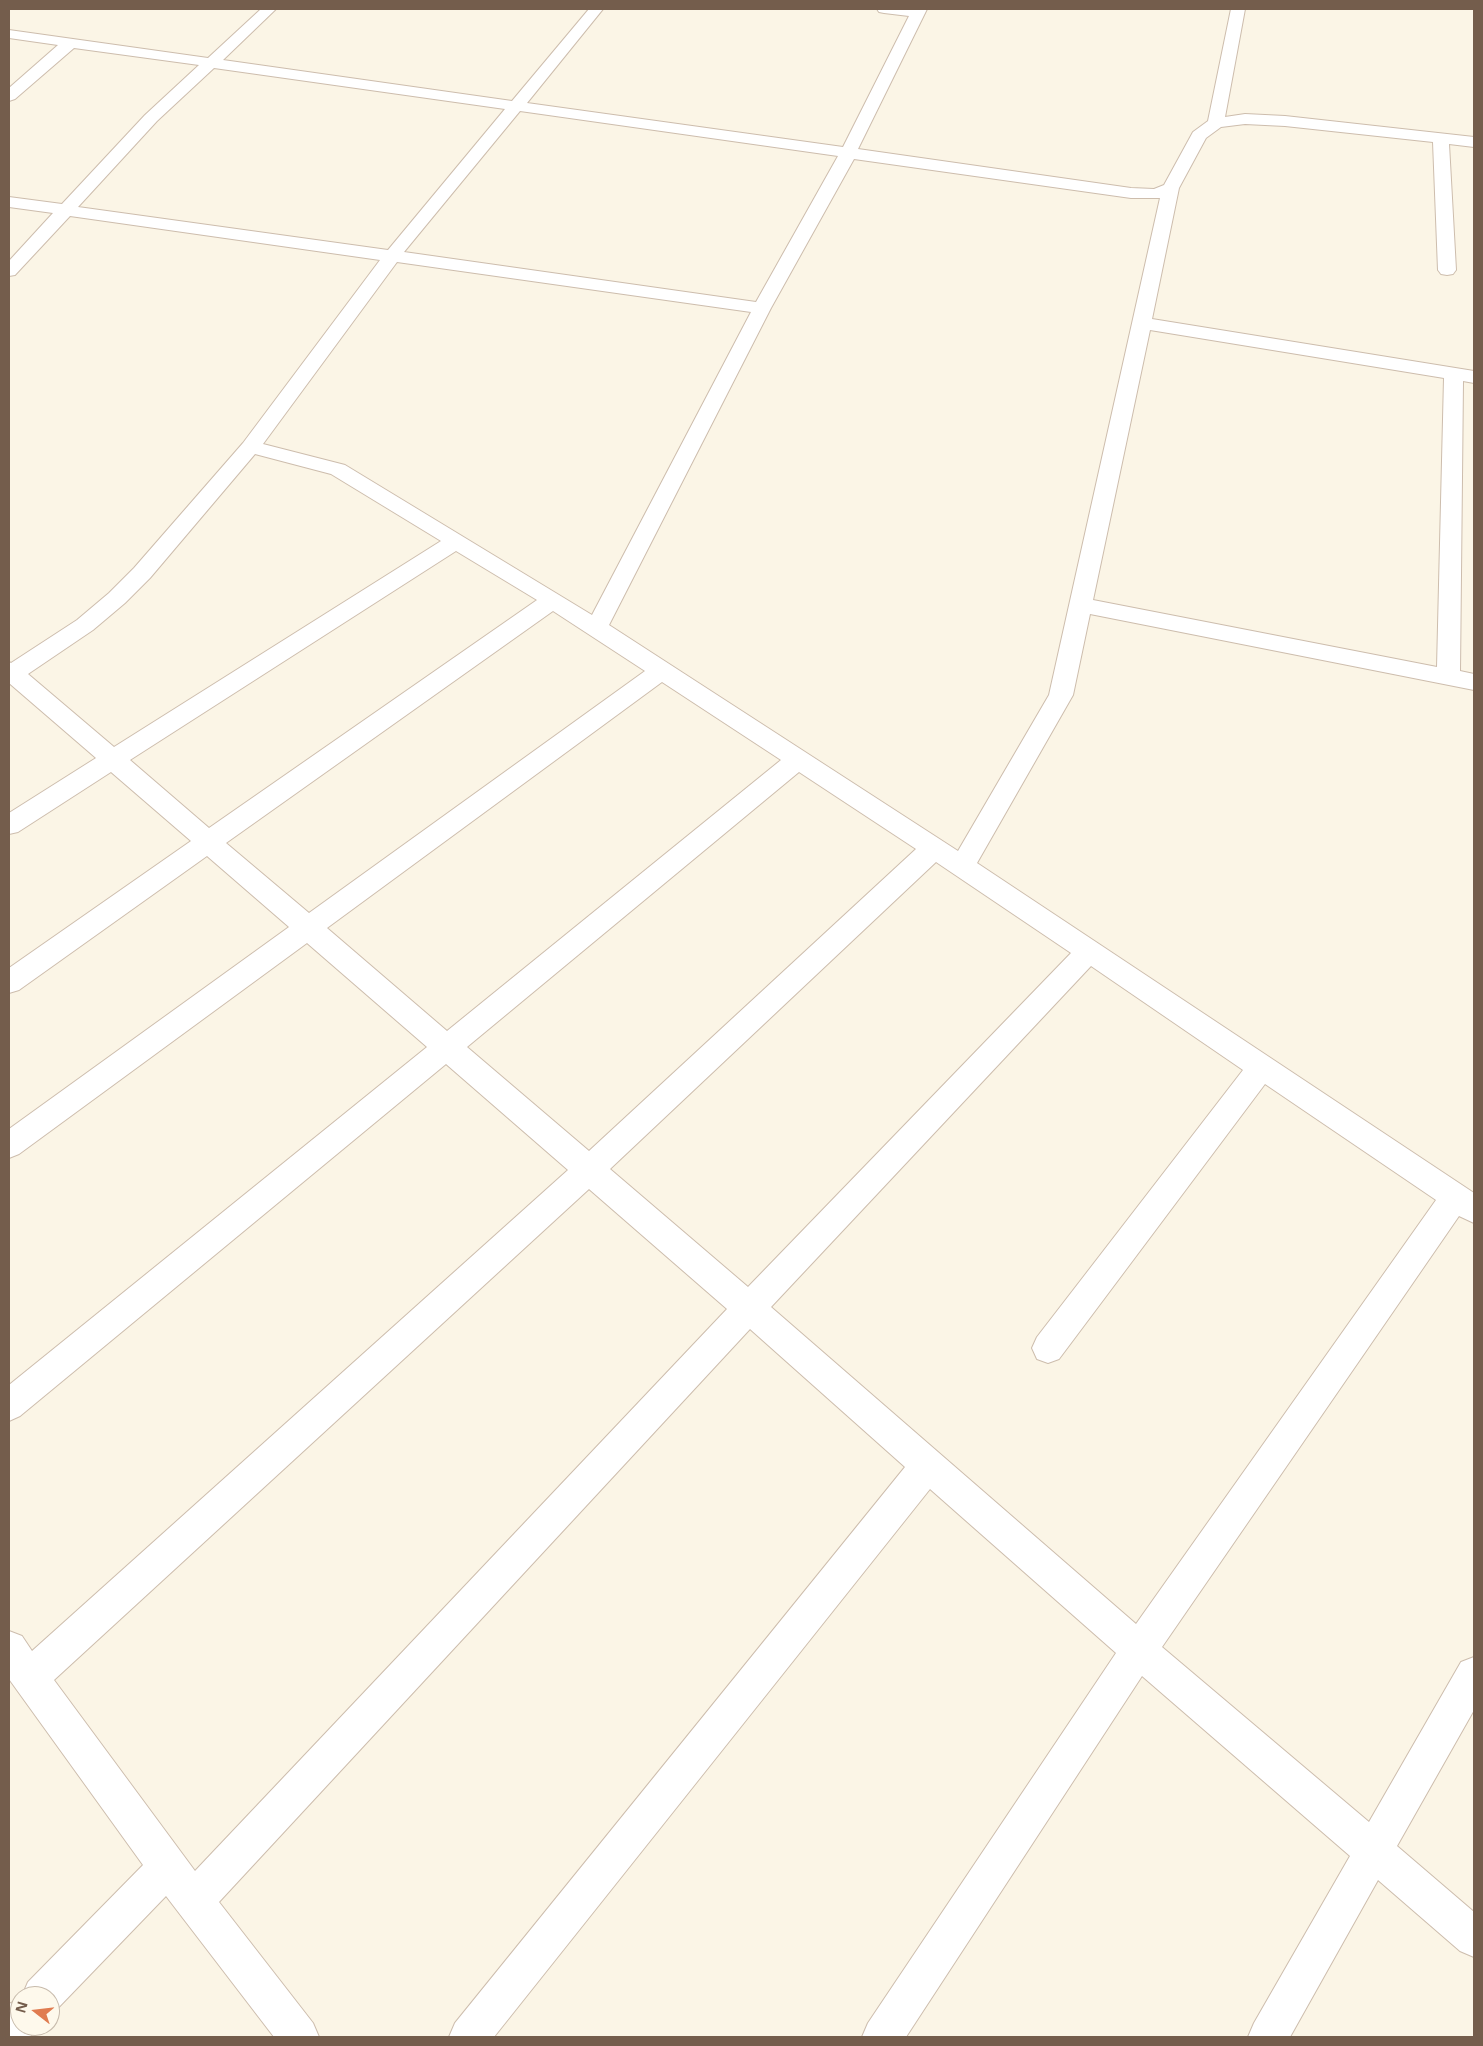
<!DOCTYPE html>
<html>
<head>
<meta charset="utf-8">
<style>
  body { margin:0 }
  #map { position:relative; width:1483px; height:2046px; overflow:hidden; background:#fbf5e6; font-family:"Open Sans",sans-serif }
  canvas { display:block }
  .frame { position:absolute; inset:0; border:10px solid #745d4c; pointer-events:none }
  .north { position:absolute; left:10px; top:1986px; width:50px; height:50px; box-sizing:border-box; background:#fef9ec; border:1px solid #c7bbac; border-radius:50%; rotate:286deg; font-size:14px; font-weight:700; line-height:20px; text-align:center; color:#745d4c }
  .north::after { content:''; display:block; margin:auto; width:18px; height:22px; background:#e07c50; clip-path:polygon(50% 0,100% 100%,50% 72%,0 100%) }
</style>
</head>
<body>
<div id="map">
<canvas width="1483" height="2046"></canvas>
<div class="frame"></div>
<div class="north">N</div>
</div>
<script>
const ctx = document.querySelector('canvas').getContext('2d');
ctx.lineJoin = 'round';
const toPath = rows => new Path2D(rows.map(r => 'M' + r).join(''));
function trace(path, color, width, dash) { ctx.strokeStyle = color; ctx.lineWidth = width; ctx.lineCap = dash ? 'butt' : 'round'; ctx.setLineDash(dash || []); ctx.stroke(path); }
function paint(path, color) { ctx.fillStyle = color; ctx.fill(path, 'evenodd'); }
const minor = toPath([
  [261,9,276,9,223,60,512,101,589,9,603,9,527,103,843,147,909,16,884,13,879,12,877,9,927,9,858,149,1131,188,1154,189,1164,185,1193,132,1208,121,1231,9,1245,9,1225,117,1245,114,1285,116,1474,137,1474,147,1449,144,1456,270,1453,274,1447,275,1441,274,1438,270,1433,142,1285,126,1245,124,1221,127,1206,138,1179,188,1152,319,1474,371,1474,383,1463,381,1460,671,1474,674,1474,690,1090,614,1073,695,977,863,1474,1193,1474,1223,1459,1216,1162,1647,1369,1822,1461,1662,1474,1657,1474,1710,1397,1846,1474,1912,1474,1957,1460,1951,1378,1880,1290,2037,1248,2037,1254,2023,1350,1856,1142,1676,906,2037,862,2037,868,2023,1116,1653,930,1489,494,2037,449,2037,455,2023,905,1467,750,1329,219,1902,313,2023,319,2037,274,2037,166,1896,56,2010,50,2013,50,1996,22,1996,28,1982,143,1865,9,1679,9,1631,22,1636,32,1651,568,1170,446,1064,20,1416,9,1421,9,1385,427,1047,307,943,19,1154,9,1158,9,1129,289,927,207,856,19,990,9,993,9,968,191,841,111,772,18,832,9,834,9,813,96,758,9,683,9,662,11,663,77,620,109,593,134,568,243,443,380,260,70,216,15,275,9,276,9,261,53,213,9,207,9,197,62,204,145,115,199,65,74,48,15,99,9,101,9,88,58,45,9,38,9,30,208,58,261,9],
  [214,68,505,109,388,250,78,207,157,121,214,68],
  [520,111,838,156,756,302,404,252,520,111],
  [854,159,1131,198,1160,198,1049,695,958,851,609,625,771,308,854,159],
  [397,262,751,312,592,615,345,465,263,444,397,262],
  [1150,330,1444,378,1437,667,1093,600,1150,330],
  [255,454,331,474,441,541,114,747,28,674,93,630,125,603,150,578,255,454],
  [456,551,537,600,209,828,130,760,456,551],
  [553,611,645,671,309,913,226,843,553,611],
  [662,682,781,760,447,1031,327,928,662,682],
  [799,772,916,849,589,1151,467,1047,799,772],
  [936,862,1071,953,748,1287,610,1169,936,862],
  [1091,966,1243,1070,1037,1337,1032,1348,1037,1359,1048,1363,1059,1359,1265,1084,1436,1200,1136,1624,771,1307,1091,966],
  [589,1189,727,1309,195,1871,54,1680,589,1189],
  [20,1999,20,2026,37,2026,30,2037,9,2037,9,2004,20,1999]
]);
trace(minor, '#cdbdad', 2);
paint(minor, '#fff');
</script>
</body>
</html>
